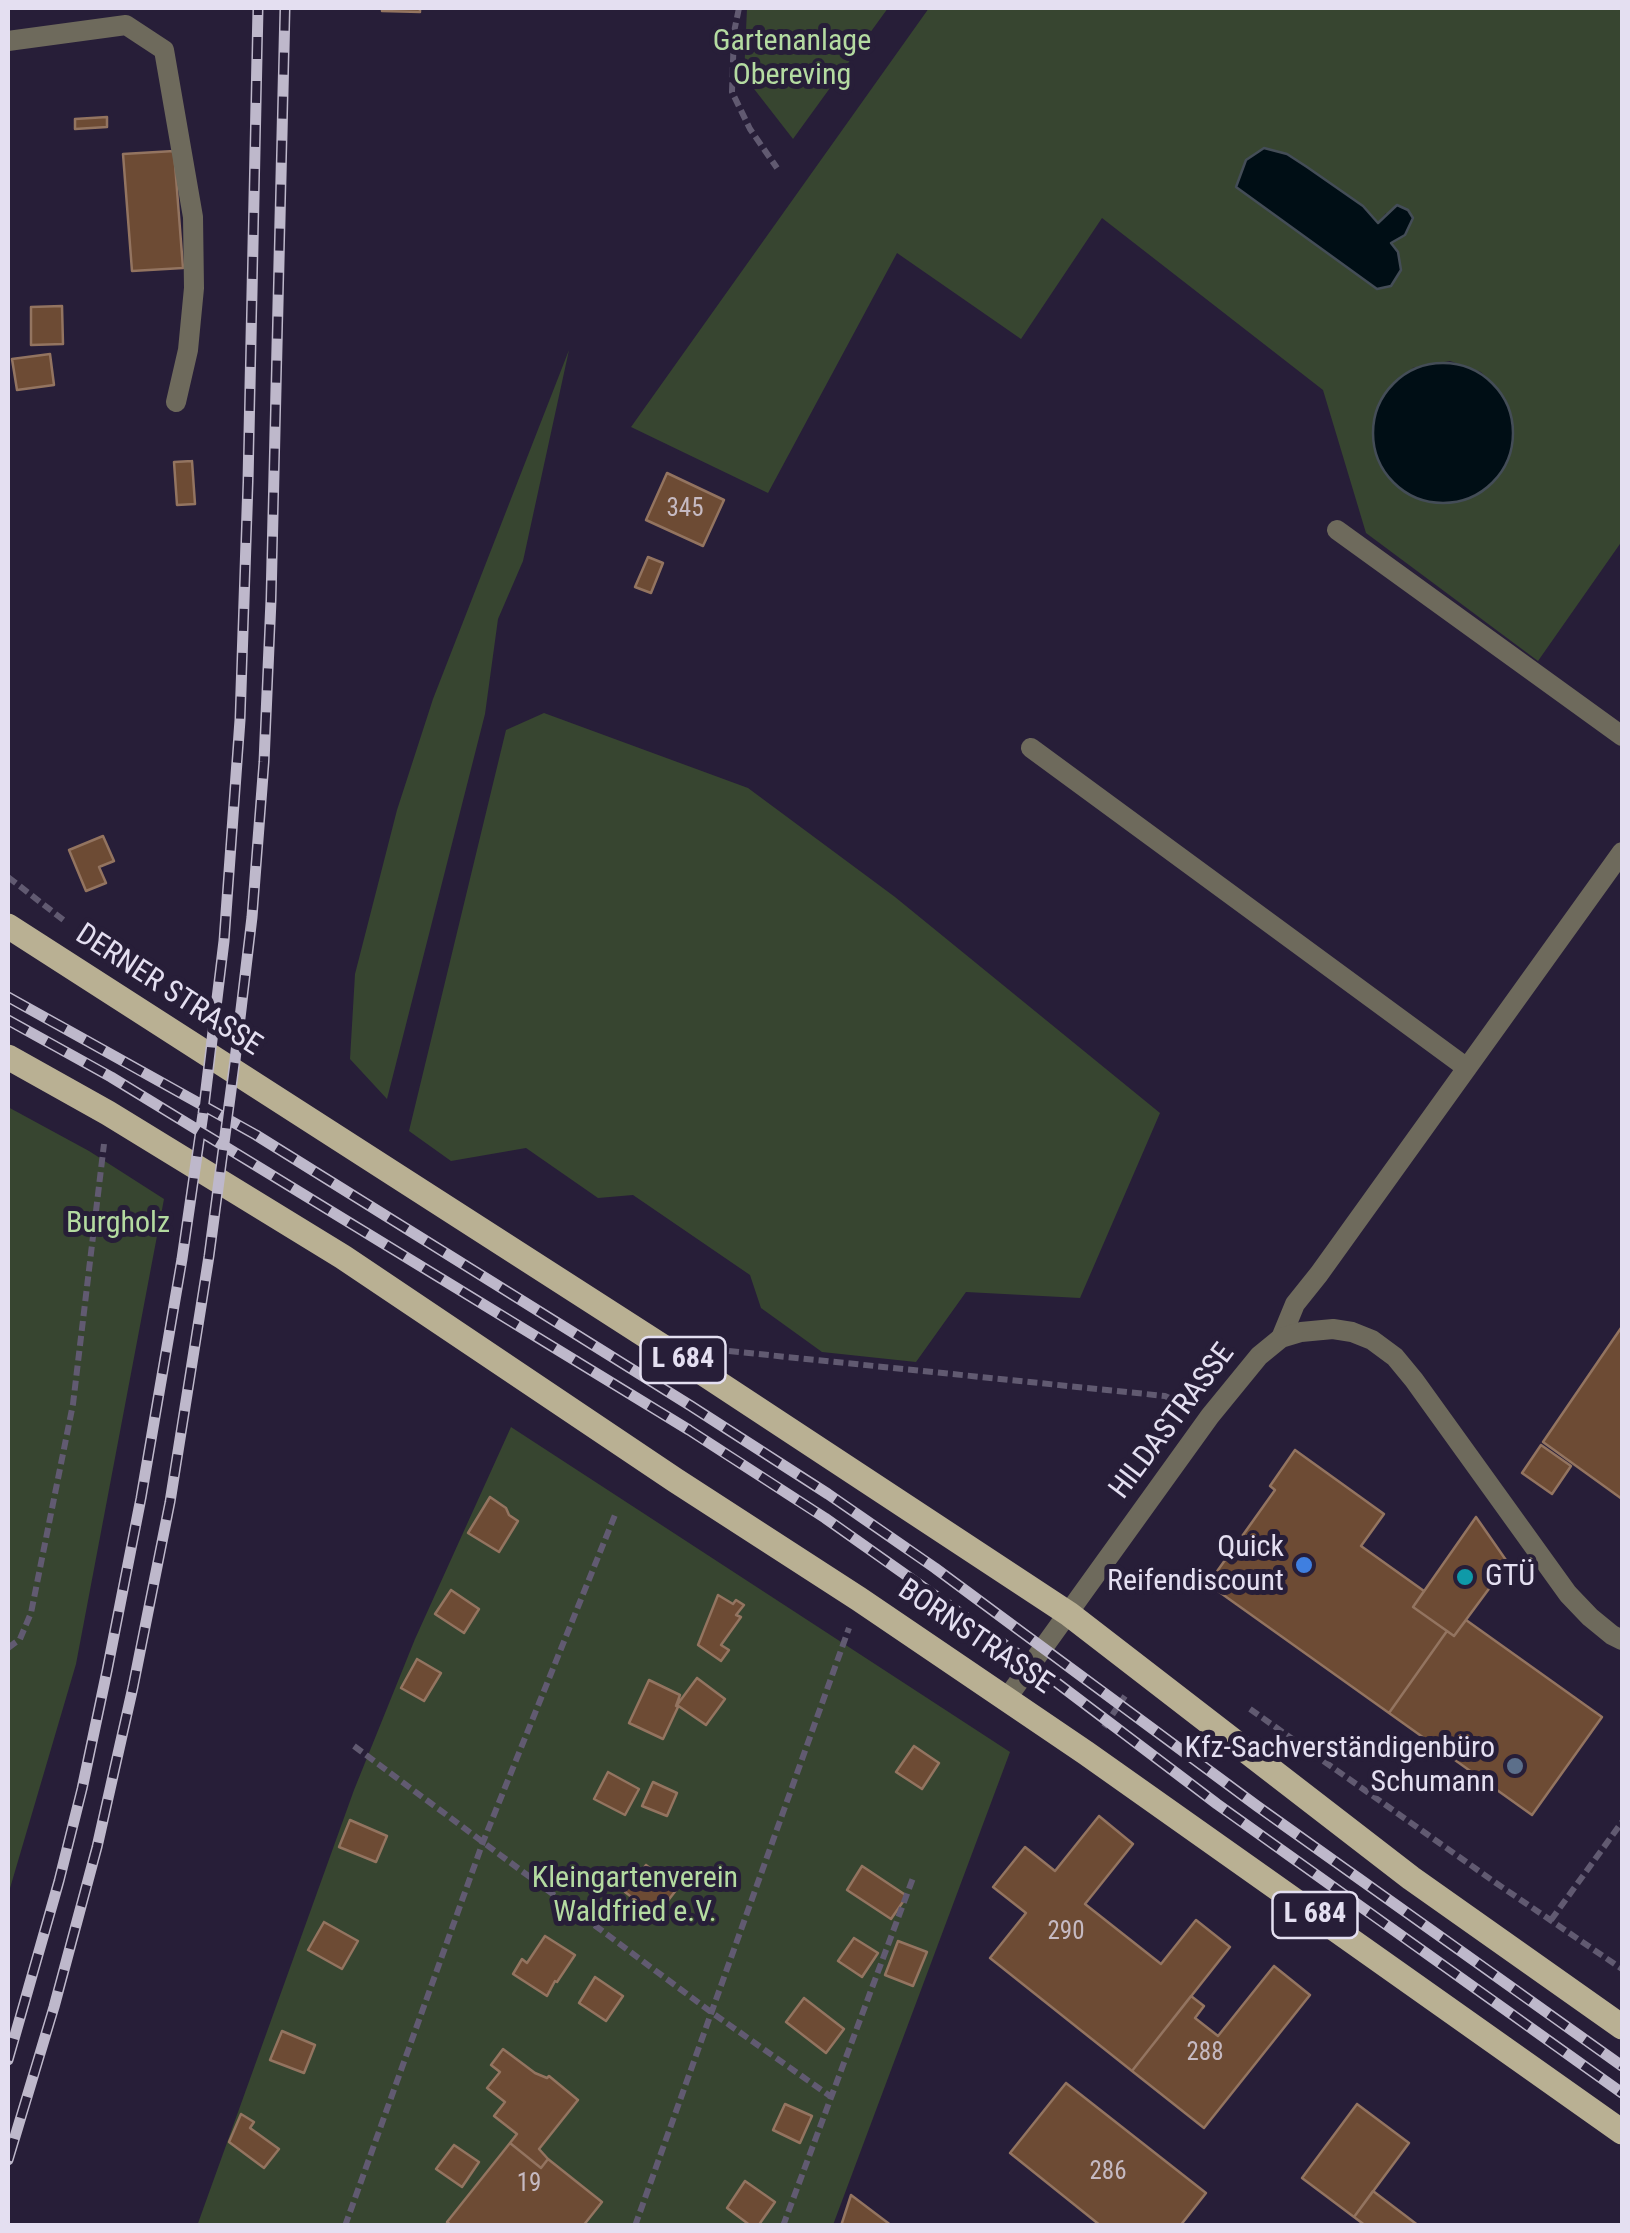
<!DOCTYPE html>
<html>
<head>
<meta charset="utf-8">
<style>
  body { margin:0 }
  #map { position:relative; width:1630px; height:2233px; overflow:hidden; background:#271e38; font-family:"Roboto Condensed",sans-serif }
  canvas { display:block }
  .frame { position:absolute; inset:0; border:10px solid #e4dff1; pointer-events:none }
</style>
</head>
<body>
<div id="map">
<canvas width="1630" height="2233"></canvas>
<div class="frame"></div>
</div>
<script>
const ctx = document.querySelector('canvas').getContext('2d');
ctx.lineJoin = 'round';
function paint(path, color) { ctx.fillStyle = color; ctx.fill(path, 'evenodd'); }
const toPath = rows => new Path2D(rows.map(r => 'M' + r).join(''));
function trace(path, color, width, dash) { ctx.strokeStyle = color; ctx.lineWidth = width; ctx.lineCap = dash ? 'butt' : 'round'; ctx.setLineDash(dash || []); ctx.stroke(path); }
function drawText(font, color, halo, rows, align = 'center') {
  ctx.font = font + ' "Roboto Condensed",sans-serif'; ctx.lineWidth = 10; ctx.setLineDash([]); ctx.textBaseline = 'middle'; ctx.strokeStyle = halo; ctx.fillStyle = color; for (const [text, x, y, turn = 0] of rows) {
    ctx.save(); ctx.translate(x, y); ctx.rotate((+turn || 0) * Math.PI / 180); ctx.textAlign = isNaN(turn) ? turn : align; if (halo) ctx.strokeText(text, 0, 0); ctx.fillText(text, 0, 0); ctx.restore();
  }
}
paint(toPath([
  [747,8,888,8,793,139,744,76],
  [929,8,1622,8,1622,541,1538,661,1366,533,1323,390,1102,218,1021,339,897,253,768,493,631,427],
  [1287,154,1363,206,1378,223,1386,213,1390,243],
  [1450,361,1481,372,1506,399,1412,368],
  [569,350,523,561,498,619,485,714,387,1099,350,1059,355,974,397,810,433,699],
  [544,713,748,788,895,897,1160,1113,1080,1298,966,1292,916,1362,822,1352,761,1308,750,1275,633,1195,598,1198,526,1148,451,1161,409,1131,506,730],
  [8,1107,89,1151,164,1199,76,1664,8,1895],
  [511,1427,1010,1752,833,2225,197,2226,354,1790,415,1639]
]), '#374530');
const water = toPath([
  [1264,148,1287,154,1307,167,1363,206,1378,223,1397,205,1408,210,1413,218,1405,235,1391,243,1398,252,1401,270,1391,286,1377,289,1236,187,1246,160,1264,148],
  '1373 433a70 70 0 1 1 140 0a70 70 0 1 1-140 0Z'
]);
paint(water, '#000e15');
trace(water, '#444d57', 2.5);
const building = toPath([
  [382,8,420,8,420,12,382,11,382,8],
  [107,117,107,127,75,129,75,119,107,117],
  [174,151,183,268,132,271,123,154,174,151],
  [62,306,63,344,31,345,31,307,62,306],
  [50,354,54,385,17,390,12,359,50,354],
  [192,461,195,504,177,505,174,462,192,461],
  [667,473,724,500,703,546,646,520,667,473],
  [648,557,663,563,651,593,635,587,648,557],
  [103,836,114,861,99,867,106,883,86,891,69,850,103,836],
  [1621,1328,1622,1329,1622,1499,1543,1442,1621,1328],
  [1541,1445,1571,1466,1552,1494,1522,1473,1541,1445],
  [1295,1450,1384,1514,1361,1546,1424,1591,1413,1607,1447,1631,1389,1713,1208,1584,1275,1490,1270,1486,1295,1450],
  [490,1497,506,1508,509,1515,518,1521,499,1552,468,1533,490,1497],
  [1476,1517,1508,1563,1454,1636,1413,1607,1476,1517],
  [451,1590,479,1609,464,1633,435,1614,451,1590],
  [718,1595,733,1604,736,1600,744,1605,736,1615,741,1617,721,1645,729,1650,721,1661,698,1645,718,1595],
  [1466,1620,1602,1717,1532,1815,1389,1713,1447,1631,1454,1636,1466,1620],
  [417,1659,441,1673,424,1701,401,1688,417,1659],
  [697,1678,725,1699,706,1725,677,1705,697,1678],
  [649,1680,680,1695,676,1706,678,1707,663,1739,629,1723,649,1680],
  [914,1746,939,1763,922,1789,896,1772,914,1746],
  [608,1772,639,1789,625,1815,594,1799,608,1772],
  [653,1782,677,1793,667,1816,642,1806,653,1782],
  [1099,1816,1133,1844,1085,1904,1161,1964,1196,1920,1230,1947,1132,2071,990,1958,1026,1913,993,1887,1025,1847,1055,1871,1099,1816],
  [350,1820,387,1836,376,1862,339,1847,350,1820],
  [646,1865,677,1889,656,1916,625,1892,646,1865],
  [862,1866,907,1896,891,1919,847,1890,862,1866],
  [324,1922,358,1941,342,1969,308,1950,324,1922],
  [545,1936,575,1955,557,1982,555,1981,547,1996,513,1974,522,1959,527,1963,545,1936],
  [854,1938,878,1953,862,1977,838,1961,854,1938],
  [898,1941,927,1952,913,1986,885,1975,898,1941],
  [1274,1966,1310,1995,1204,2128,1132,2071,1191,1996,1204,2006,1195,2018,1218,2036,1274,1966],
  [595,1977,623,1996,606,2021,579,2003,595,1977],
  [804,1998,844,2029,826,2053,786,2022,804,1998],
  [282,2031,315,2045,304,2073,270,2060,282,2031],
  [503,2049,535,2073,547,2078,549,2076,578,2100,539,2149,548,2159,541,2168,510,2143,517,2134,494,2116,505,2102,487,2088,500,2072,491,2065,503,2049],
  [1066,2083,1206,2193,1180,2226,1101,2226,1010,2153,1066,2083],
  [785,2104,812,2116,800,2143,773,2130,785,2104],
  [1357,2104,1409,2143,1354,2217,1302,2178,1357,2104],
  [241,2114,254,2122,250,2128,279,2149,264,2168,229,2142,241,2114],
  [510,2143,541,2168,548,2159,602,2202,583,2226,452,2226,447,2222,510,2143],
  [454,2145,479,2162,462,2187,436,2169,454,2145],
  [745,2181,775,2202,758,2226,751,2226,727,2208,745,2181],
  [1373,2191,1419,2226,1366,2226,1354,2217,1373,2191],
  [851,2195,892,2226,841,2226,851,2195]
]);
paint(building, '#6d4b34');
trace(building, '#937460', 2.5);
trace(toPath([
  [739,8,734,32,732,92,750,129,777,168],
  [8,877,66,922],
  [729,1351,1165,1396,1183,1404],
  [8,1648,20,1639,31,1613,73,1404,104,1144],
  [1250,1709,1496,1883,1622,1969],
  [1104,1727,1125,1696],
  [354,1746,711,2012,830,2096],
  [1551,1920,1622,1822],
  [345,2226,483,1842,615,1515],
  [635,2226,849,1628],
  [783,2226,913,1878]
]), '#615a71', 6, [10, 5]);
trace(toPath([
  [8,41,126,25,164,50,193,217,194,288,188,350,176,402],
  [1337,530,1622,736],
  [1031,748,1467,1068],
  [1281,1338,1295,1304,1319,1274,1622,852]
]), '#6e6a5c', 20);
trace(toPath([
  [1007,1698,1210,1416,1259,1356,1281,1338,1301,1332,1333,1329,1352,1332,1372,1340,1395,1357,1414,1380,1568,1594,1590,1617,1612,1635,1622,1640]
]), '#6e6a5c', 20);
trace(toPath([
  [8,926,671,1352,1069,1614,1411,1878,1622,2027],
  [8,1057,108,1113,343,1257,675,1480,859,1599,1086,1753,1622,2132]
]), '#b9b093', 25);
const rail = toPath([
  [8,997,256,1135,691,1406,828,1494,935,1568,1257,1806,1622,2066],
  [8,1020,111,1077,689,1430,825,1518,1032,1664,1217,1804,1622,2093],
  [8,2060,59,1881,82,1789,107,1671,141,1498,182,1259,203,1114,224,941,240,720,248,482,258,8],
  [8,2160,54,2007,97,1847,133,1687,170,1502,209,1256,235,1060,252,917,264,762,271,600,285,8]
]);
trace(rail, '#beb8cb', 11);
trace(rail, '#271e38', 8, [22]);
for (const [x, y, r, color] of [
  [1304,1565,10,"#3f7fe0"],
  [1465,1577,10,"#0f9aa8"],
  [1515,1766,10,"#5c6f8a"]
]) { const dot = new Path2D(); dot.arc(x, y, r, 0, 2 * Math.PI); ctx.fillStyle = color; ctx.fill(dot); trace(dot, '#271e38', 4); }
drawText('25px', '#c6bac2', null, [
  ["345",685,510],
  ["290",1066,1933],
  ["288",1205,2054],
  ["286",1108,2173],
  ["19",529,2185]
]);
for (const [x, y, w] of [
  [683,1360,85],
  [1315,1915,85]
]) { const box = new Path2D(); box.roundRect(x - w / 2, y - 23, w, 46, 8); ctx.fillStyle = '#271e38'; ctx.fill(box); trace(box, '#e4dff1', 2.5); }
drawText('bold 28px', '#e4dff1', null, [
  ["L 684",683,1360],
  ["L 684",1315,1915]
]);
drawText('30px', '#b4dba1', '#271e38', [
  ["Gartenanlage",792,42],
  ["Obereving",792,76],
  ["Burgholz",118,1224],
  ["Kleingartenverein",635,1879],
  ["Waldfried e.V.",635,1913]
]);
drawText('30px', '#e4dff1', '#271e38', [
  ["DERNER STRASSE",168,991,33],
  ["HILDASTRASSE",1173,1422,-53],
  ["BORNSTRASSE",975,1638,34]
]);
drawText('30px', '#e4dff1', '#271e38', [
  ["Quick",1284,1548],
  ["Reifendiscount",1284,1582],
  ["GTÜ",1485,1577,"left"],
  ["Kfz-Sachverständigenbüro",1495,1749],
  ["Schumann",1495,1783]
], 'right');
</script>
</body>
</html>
